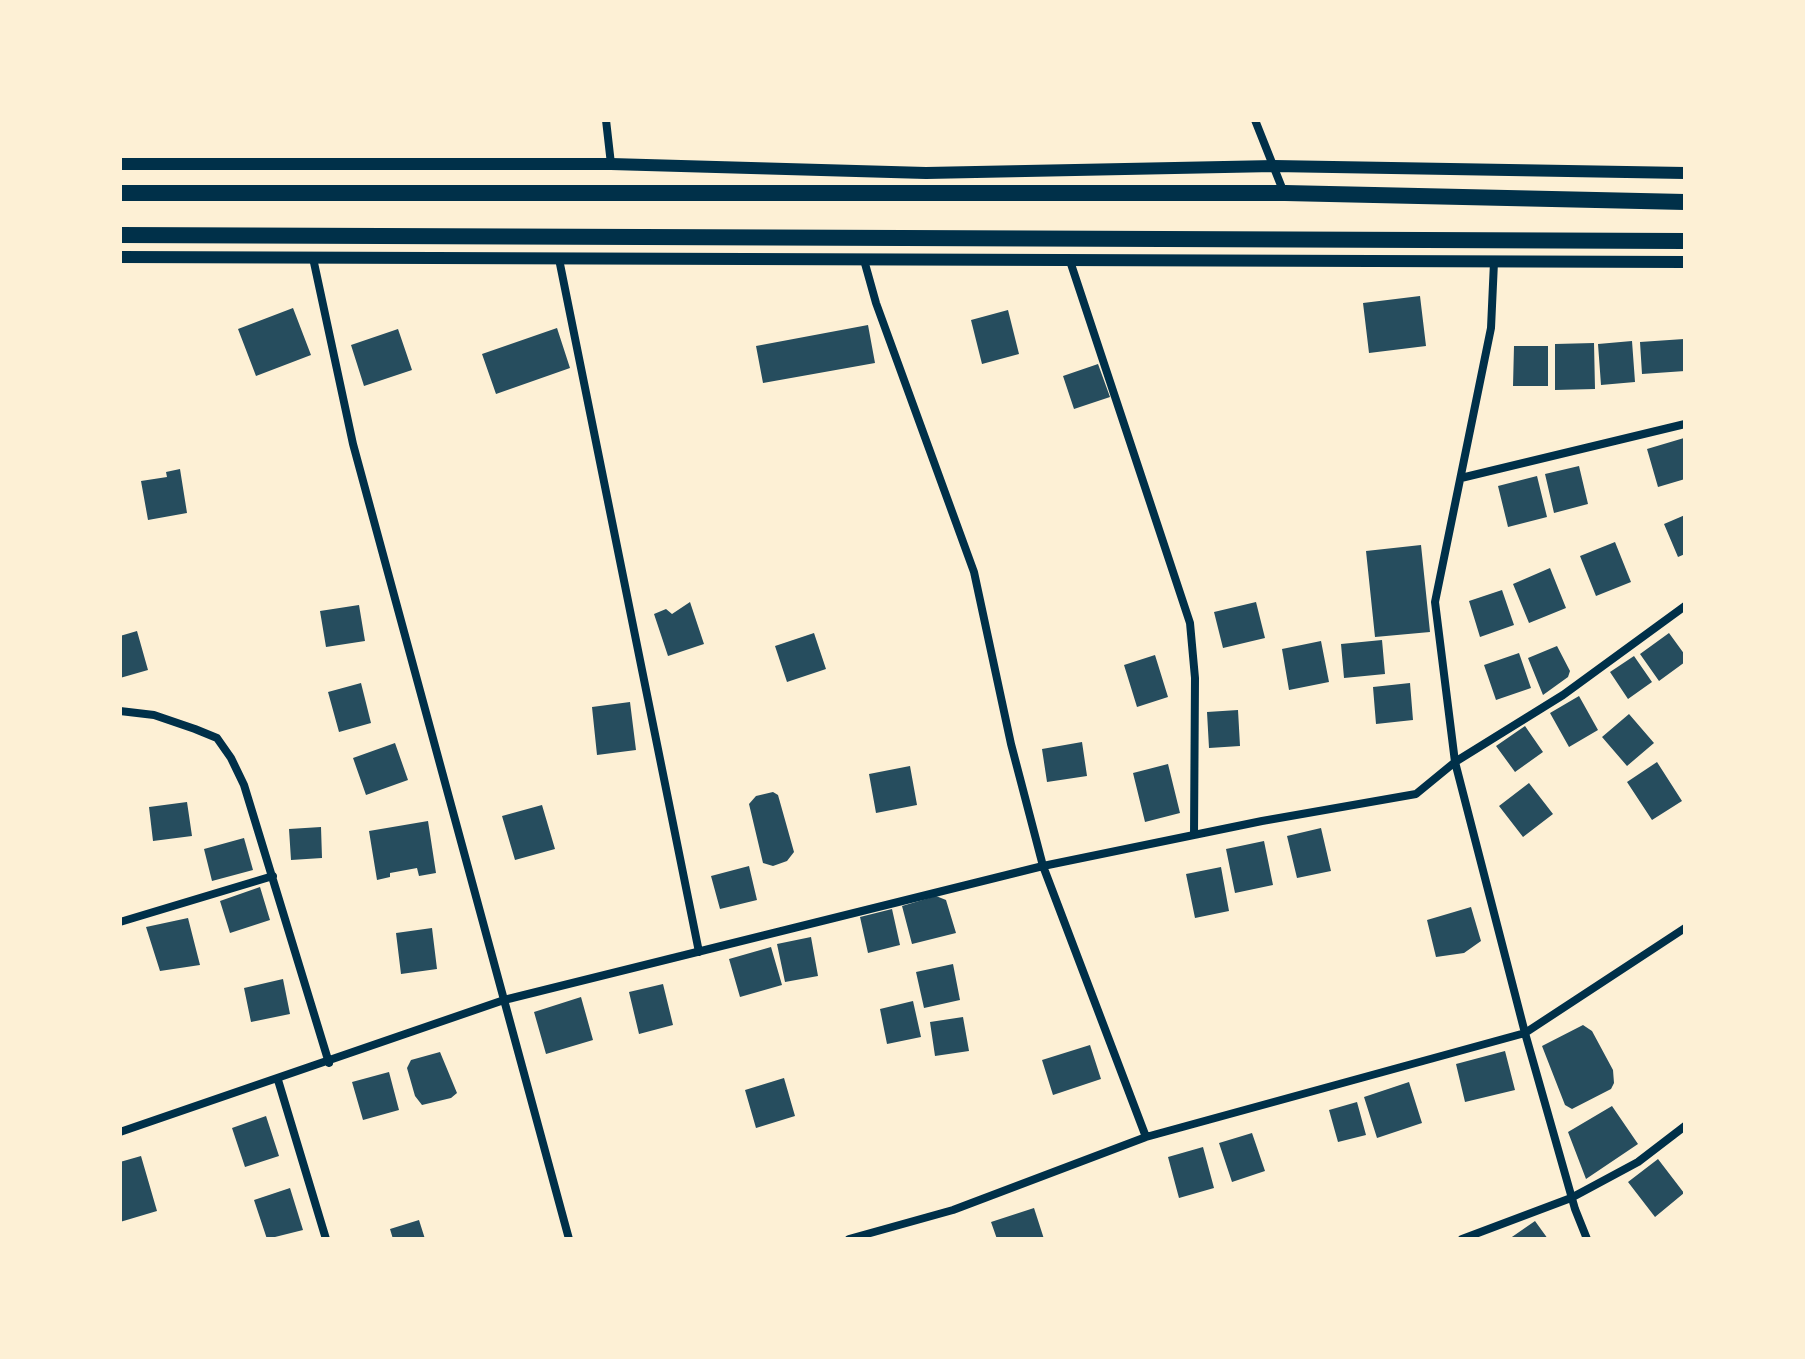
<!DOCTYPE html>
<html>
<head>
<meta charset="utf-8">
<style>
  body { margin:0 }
  #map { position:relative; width:1805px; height:1359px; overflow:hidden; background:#fdf0d5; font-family:"DejaVu Sans",sans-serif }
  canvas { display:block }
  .frame { position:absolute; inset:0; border:122px solid #fdf0d5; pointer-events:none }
</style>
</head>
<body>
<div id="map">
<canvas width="1805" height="1359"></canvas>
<div class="frame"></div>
</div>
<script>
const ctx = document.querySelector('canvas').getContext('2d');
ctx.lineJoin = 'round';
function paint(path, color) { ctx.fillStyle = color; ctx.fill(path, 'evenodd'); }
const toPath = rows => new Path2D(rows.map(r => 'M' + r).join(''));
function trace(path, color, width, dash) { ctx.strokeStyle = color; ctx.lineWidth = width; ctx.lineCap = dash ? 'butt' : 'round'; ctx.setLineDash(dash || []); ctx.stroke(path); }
paint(toPath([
  [1420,296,1426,346,1369,353,1363,303],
  [293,308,311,355,256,376,238,329],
  [1008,310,1019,354,982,364,971,320],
  [868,325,875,363,763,383,756,346],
  [557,328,570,368,496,394,482,354],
  [398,329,412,370,364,386,351,345],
  [1684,339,1685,371,1642,374,1640,342],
  [1632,341,1635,382,1601,385,1598,344],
  [1594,343,1595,389,1555,390,1555,344],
  [1514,346,1548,346,1548,386,1513,386],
  [1098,364,1110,397,1074,409,1063,376],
  [1684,438,1685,479,1658,487,1647,449],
  [1579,466,1588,504,1554,513,1545,474],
  [180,469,187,513,148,520,141,481,167,477,166,472],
  [1537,476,1547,517,1508,527,1498,486],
  [1685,515,1685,554,1678,557,1664,524],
  [1615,542,1631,582,1596,596,1580,556],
  [1421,545,1430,632,1375,637,1366,551],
  [1550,568,1566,608,1529,623,1513,584],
  [1502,590,1514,625,1480,637,1469,601],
  [690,602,704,644,668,656,654,614,666,609,672,614],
  [1256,602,1265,638,1223,648,1214,612],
  [359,605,365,641,326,647,320,611],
  [137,631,148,670,120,678,120,636],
  [814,633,826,669,787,682,775,646],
  [1669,633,1685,655,1685,662,1659,681,1640,654],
  [1382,640,1385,674,1344,678,1341,644],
  [1321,641,1329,682,1289,690,1282,649],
  [1557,646,1570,671,1568,677,1543,695,1528,658],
  [1519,653,1531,688,1496,700,1484,665],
  [1155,655,1168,697,1137,707,1124,665],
  [1634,656,1652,682,1628,699,1610,672],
  [361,683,371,723,339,732,328,692],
  [1410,683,1413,720,1376,724,1373,687],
  [1579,696,1598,730,1569,747,1550,713],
  [630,702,636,750,597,755,592,707],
  [1238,710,1240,746,1209,748,1207,712],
  [1629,714,1654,743,1627,766,1602,737],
  [1525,726,1543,752,1515,772,1496,746],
  [1082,742,1087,776,1047,782,1042,749],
  [395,743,408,780,366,795,353,758],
  [1657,762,1682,801,1652,820,1627,782],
  [1168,764,1180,813,1145,822,1133,773],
  [910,766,917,805,876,813,869,774],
  [1529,783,1553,814,1523,837,1499,806],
  [773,792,778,795,794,852,787,861,773,866,763,863,749,804,756,796],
  [187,802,192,836,153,841,149,807],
  [542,805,555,849,515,860,502,816],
  [428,821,436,873,419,876,417,868,390,873,390,877,377,880,369,831],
  [321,827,322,858,291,860,289,829],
  [1321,828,1331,871,1297,878,1287,836],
  [244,838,253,870,212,881,204,849],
  [1264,841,1273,885,1235,893,1226,849],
  [749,866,757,900,720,909,711,876],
  [1221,867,1229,911,1195,918,1186,874],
  [260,887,270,920,230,933,220,901],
  [936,896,946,900,956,933,912,944,902,906],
  [1471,907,1481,941,1464,953,1436,957,1427,920],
  [892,909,900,945,868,953,860,917],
  [188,918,200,965,160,971,146,927],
  [432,928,437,969,401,974,396,933],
  [811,937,818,976,785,982,777,944],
  [771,947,782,985,740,997,729,959],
  [953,964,960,1000,924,1008,916,972],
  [283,979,290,1014,251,1022,244,988],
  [663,984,673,1025,639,1034,629,992],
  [581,997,593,1040,546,1054,534,1012],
  [913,1001,921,1037,887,1044,880,1009],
  [963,1017,969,1051,935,1056,930,1022],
  [1583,1025,1592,1031,1613,1070,1614,1083,1611,1089,1572,1109,1565,1105,1542,1046],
  [1090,1045,1101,1079,1053,1095,1042,1060],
  [1505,1051,1515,1090,1465,1102,1456,1064],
  [440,1052,457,1093,451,1098,422,1105,415,1096,407,1068,411,1060],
  [389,1072,399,1110,363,1120,352,1082],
  [784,1078,795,1116,756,1128,745,1090],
  [1409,1082,1422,1123,1377,1138,1364,1097],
  [1357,1102,1366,1135,1338,1142,1329,1110],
  [1612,1106,1638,1144,1586,1179,1568,1132],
  [266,1116,279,1156,245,1167,232,1128],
  [1252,1133,1265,1171,1232,1182,1219,1143],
  [1203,1147,1214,1188,1179,1198,1168,1157],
  [141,1156,157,1211,120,1222,120,1162],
  [1658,1159,1684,1193,1655,1217,1628,1182],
  [290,1188,303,1230,267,1239,254,1200],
  [1034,1208,1044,1239,997,1239,991,1222],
  [419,1220,425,1239,393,1239,390,1229],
  [1535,1221,1548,1239,1509,1239]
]), '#264d5e');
trace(toPath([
  [606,120,611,164],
  [1255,120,1284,193],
  [313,258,353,444,569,1239],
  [559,259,699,952],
  [864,260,876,303,974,572,1011,744,1043,866,1146,1137],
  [1070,261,1190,623,1195,678,1194,835],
  [1494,262,1491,328,1435,602,1455,762,1525,1033,1575,1209,1587,1239],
  [1461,478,1685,424],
  [120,711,154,715,195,729,217,738,231,758,244,785,329,1063],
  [120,922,273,876],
  [278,1080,326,1239],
  [120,1132,504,1000,1043,866,1262,821,1416,794,1455,762,1563,695,1685,606],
  [849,1239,953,1210,1146,1137,1525,1033,1685,928],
  [1462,1239,1571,1198,1638,1162,1685,1126]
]), '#003049', 8);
trace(toPath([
  [120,164,611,164,926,173,1274,166,1685,173],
  [120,257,1685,262]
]), '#003049', 12);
trace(toPath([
  [120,193,1285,193,1685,202],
  [120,235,1685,241]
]), '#003049', 16);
</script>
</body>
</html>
